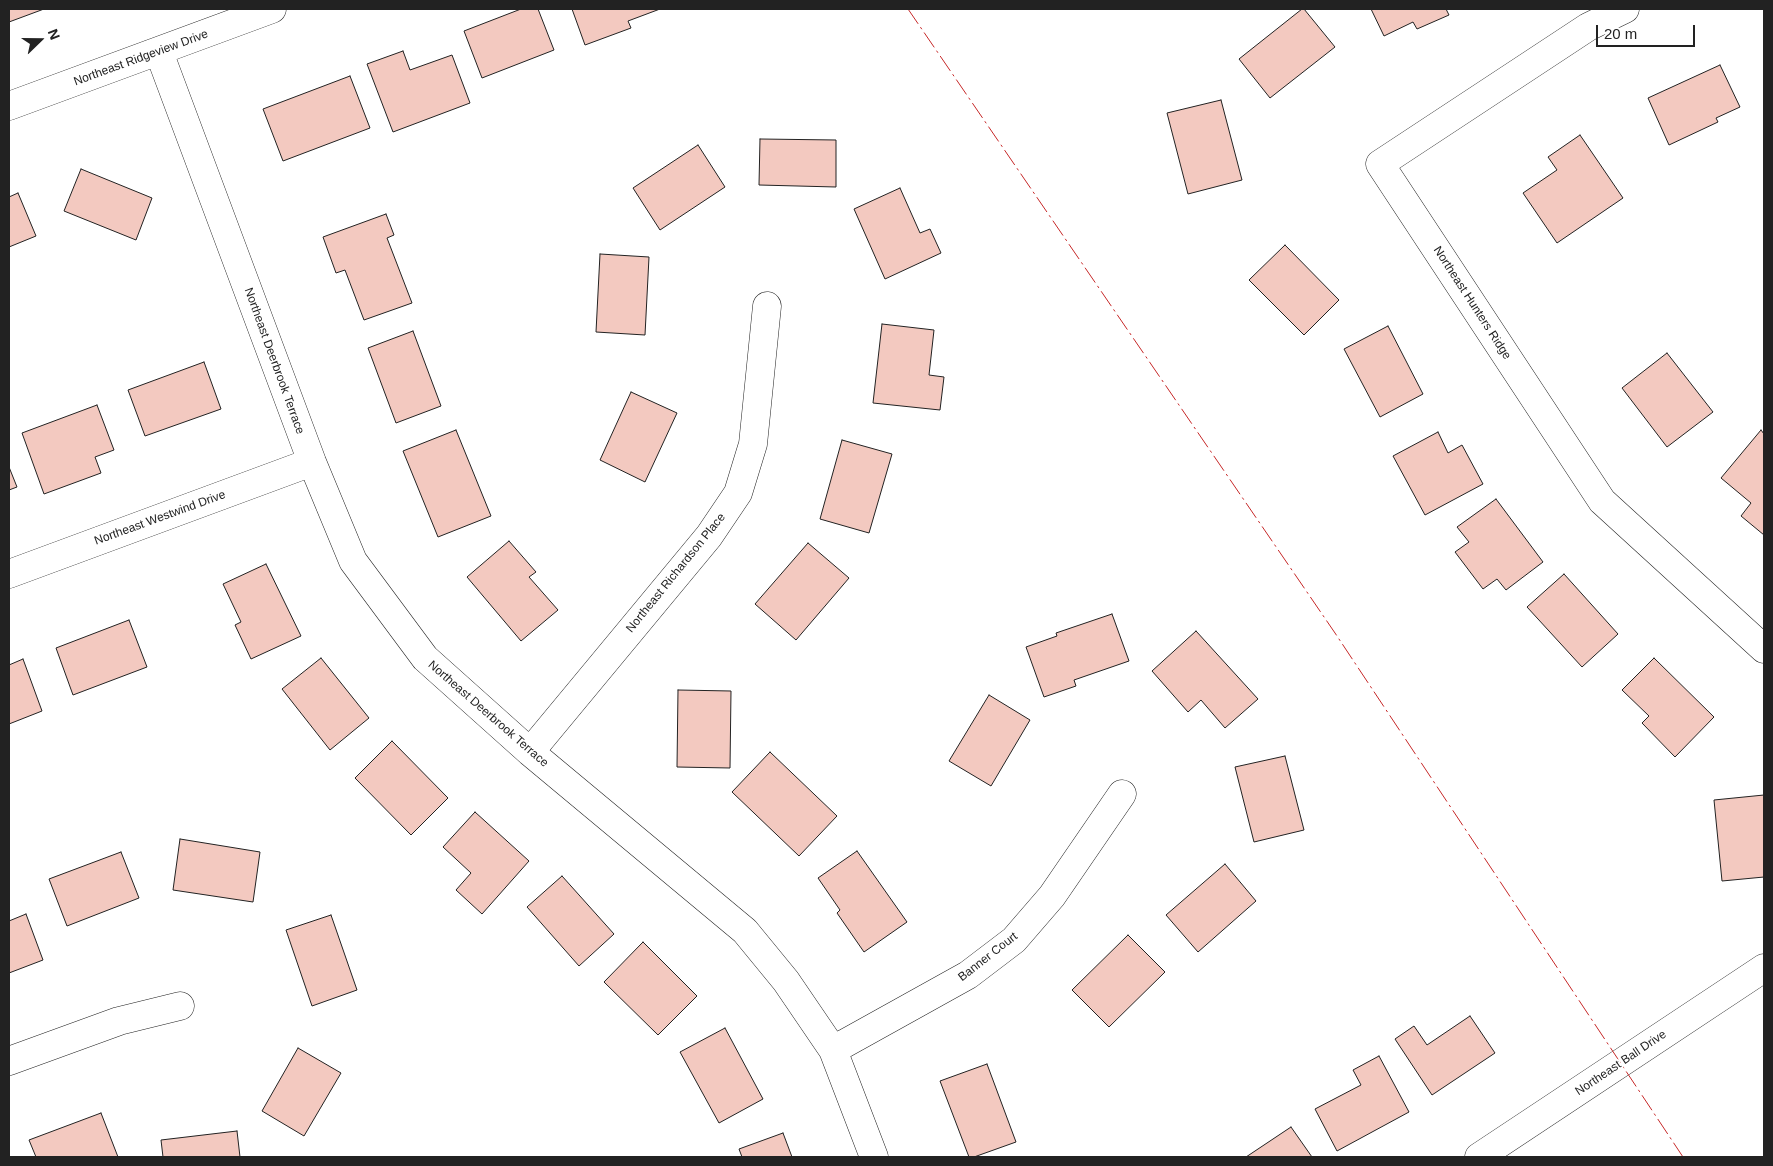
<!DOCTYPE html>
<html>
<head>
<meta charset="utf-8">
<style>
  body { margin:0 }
  #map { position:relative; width:1773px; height:1166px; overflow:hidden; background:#fff; font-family:Helvetica,sans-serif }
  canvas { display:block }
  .frame { position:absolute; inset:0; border:10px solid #222; pointer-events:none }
  .north { position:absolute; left:15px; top:15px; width:50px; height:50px; -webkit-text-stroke:4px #fff; paint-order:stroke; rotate:68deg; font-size:14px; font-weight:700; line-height:20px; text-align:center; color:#222 }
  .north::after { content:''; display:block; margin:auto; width:18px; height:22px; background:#222; clip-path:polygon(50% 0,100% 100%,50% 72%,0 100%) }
  .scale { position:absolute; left:1596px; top:25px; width:99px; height:22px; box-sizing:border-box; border:2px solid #222; border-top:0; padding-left:6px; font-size:15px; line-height:18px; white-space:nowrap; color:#222; -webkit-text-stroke:4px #fff; paint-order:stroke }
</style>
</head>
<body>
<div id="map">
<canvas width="1773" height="1166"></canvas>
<div class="frame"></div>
<div class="north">N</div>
<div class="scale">20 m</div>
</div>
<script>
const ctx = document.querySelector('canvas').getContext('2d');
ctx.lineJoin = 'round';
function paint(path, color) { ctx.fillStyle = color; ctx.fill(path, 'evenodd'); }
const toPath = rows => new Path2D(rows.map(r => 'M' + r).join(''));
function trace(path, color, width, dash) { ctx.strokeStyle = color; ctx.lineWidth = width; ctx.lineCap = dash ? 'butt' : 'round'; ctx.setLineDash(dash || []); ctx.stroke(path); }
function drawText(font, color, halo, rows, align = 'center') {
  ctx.font = font + ' Helvetica,sans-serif'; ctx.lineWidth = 4; ctx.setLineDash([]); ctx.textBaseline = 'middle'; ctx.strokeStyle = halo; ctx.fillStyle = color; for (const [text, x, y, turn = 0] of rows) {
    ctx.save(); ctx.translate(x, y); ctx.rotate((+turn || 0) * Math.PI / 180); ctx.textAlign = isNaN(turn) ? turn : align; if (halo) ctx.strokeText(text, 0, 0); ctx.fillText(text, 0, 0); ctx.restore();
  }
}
const building = toPath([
  [9,9,44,9,9,22,9,9],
  [521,9,538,9,554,50,482,78,464,31,521,9],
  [572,9,660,9,628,21,631,28,585,45,572,9],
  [1302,9,1304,9,1335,47,1270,98,1239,59,1302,9],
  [1371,9,1446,9,1449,15,1417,29,1413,22,1384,36,1371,9],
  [403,51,410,70,452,55,470,103,393,132,367,64,403,51],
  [1720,65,1740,107,1716,118,1718,122,1669,145,1648,98,1720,65],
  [350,76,370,128,283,161,263,109,350,76],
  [1221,100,1242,180,1188,194,1167,113,1221,100],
  [1580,135,1623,198,1557,243,1523,193,1557,170,1548,157,1580,135],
  [760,139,836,140,836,187,759,185,760,139],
  [698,145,725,187,660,230,633,188,698,145],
  [81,169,152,198,136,240,64,211,81,169],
  [900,188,920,233,930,229,941,253,885,279,854,209,900,188],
  [18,193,36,236,9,247,9,197,18,193],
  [386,214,394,235,387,238,412,303,364,320,345,270,336,273,323,237,386,214],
  [1285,245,1339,300,1304,335,1249,280,1285,245],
  [600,254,649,257,645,335,596,332,600,254],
  [882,324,934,330,929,375,944,377,940,410,873,403,882,324],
  [1388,326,1423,394,1380,417,1344,349,1388,326],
  [413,331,441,406,396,423,368,348,413,331],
  [1667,353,1713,412,1667,447,1622,388,1667,353],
  [204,362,221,409,145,436,128,390,204,362],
  [631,392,677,413,645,482,600,460,631,392],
  [97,405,114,450,95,457,101,473,44,494,22,433,97,405],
  [456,430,491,516,438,537,403,451,456,430],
  [1761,430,1764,434,1764,535,1741,516,1751,503,1721,478,1761,430],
  [1438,432,1448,453,1462,445,1483,484,1425,515,1393,456,1438,432],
  [842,440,892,454,869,533,820,519,842,440],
  [9,467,17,487,9,490,9,467],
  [1496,499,1543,562,1506,590,1497,579,1483,589,1455,552,1469,542,1457,527,1496,499],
  [509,541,536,572,529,577,558,610,521,641,467,577,509,541],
  [808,543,849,578,796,640,755,604,808,543],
  [266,564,301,636,251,659,235,625,241,622,223,584,266,564],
  [1564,574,1618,634,1582,667,1527,607,1564,574],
  [1112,614,1129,661,1074,680,1076,686,1044,697,1026,647,1057,636,1056,633,1112,614],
  [129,620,147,667,73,695,56,648,129,620],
  [1196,631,1258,699,1225,728,1201,700,1188,712,1152,671,1196,631],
  [321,658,369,718,330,750,282,689,321,658],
  [1654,658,1714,717,1675,757,1642,723,1649,716,1622,690,1654,658],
  [23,659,42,711,9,724,9,665,23,659],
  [678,690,731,691,730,768,677,767,678,690],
  [989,695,1030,720,991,786,949,761,989,695],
  [392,741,448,798,411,835,355,778,392,741],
  [770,752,837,816,799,856,732,792,770,752],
  [1285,756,1304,830,1254,842,1235,767,1285,756],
  [1764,795,1764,877,1722,881,1714,800,1764,795],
  [475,812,529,861,482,914,456,890,471,873,443,847,475,812],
  [180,839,260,852,253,902,173,890,180,839],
  [857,851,907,922,864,952,837,913,840,910,818,878,857,851],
  [121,852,139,898,67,926,49,879,121,852],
  [1225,864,1256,901,1198,952,1166,915,1225,864],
  [562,876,614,934,579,966,527,907,562,876],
  [26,914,43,960,9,973,9,921,26,914],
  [331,915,357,990,312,1006,286,930,331,915],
  [1128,935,1165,972,1109,1027,1072,990,1128,935],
  [643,942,697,996,658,1035,604,982,643,942],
  [1470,1016,1495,1053,1432,1095,1395,1039,1414,1026,1427,1045,1470,1016],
  [725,1028,763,1099,719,1123,680,1052,725,1028],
  [298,1048,341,1073,304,1136,262,1111,298,1048],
  [1379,1056,1409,1112,1337,1151,1315,1109,1361,1085,1353,1070,1379,1056],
  [987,1064,1016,1142,974,1157,969,1157,940,1081,987,1064],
  [101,1113,118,1157,36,1157,29,1140,101,1113],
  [1291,1127,1312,1157,1246,1157,1291,1127],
  [237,1131,240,1157,163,1157,161,1140,237,1131],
  [783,1133,792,1157,742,1157,739,1149,783,1133]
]);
paint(building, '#f3c9c0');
trace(building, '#222', 1);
const minor = toPath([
  [1625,9,1588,27,1380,164,1602,501,1764,649],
  [159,52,312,462,353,561,425,658,530,752,745,931,786,981,833,1050,874,1157],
  [9,106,272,9],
  [9,574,312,462],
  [530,752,709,536,738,493,753,444,767,306],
  [833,1050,968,975,1014,940,1052,896,1122,794],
  [9,1061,119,1021,180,1006],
  [1479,1157,1764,968]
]);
trace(minor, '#222', 29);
trace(minor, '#fff', 28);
trace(toPath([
  [908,9,1335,633,1683,1157]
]), '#c62828', 1, [18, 4, 2.5, 4]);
drawText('12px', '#222', '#fff', [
  ["Northeast Ridgeview Drive",141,58,-20],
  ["Northeast Hunters Ridge",1472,303,57],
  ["Northeast Deerbrook Terrace",274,361,70],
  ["Northeast Westwind Drive",160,518,-20],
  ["Northeast Richardson Place",676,573,-51],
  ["Northeast Deerbrook Terrace",488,714,41],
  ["Banner Court",988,957,-38],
  ["Northeast Ball Drive",1621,1063,-34]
]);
</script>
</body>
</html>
